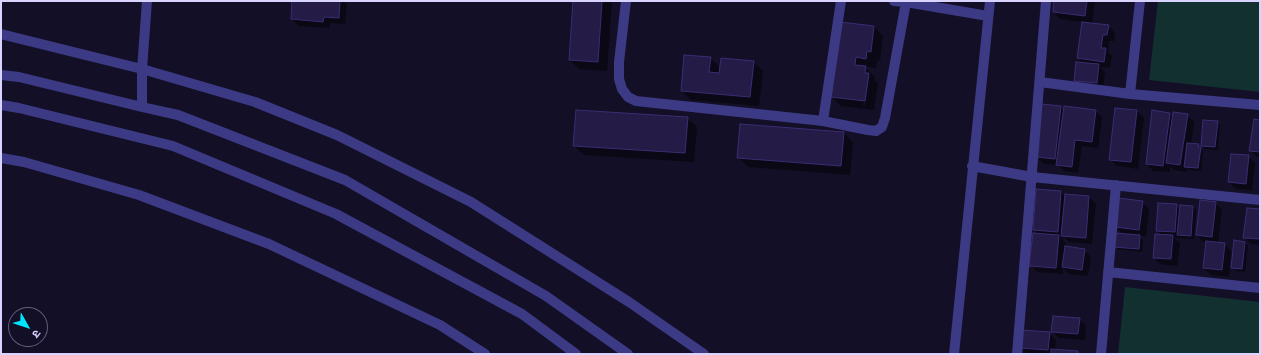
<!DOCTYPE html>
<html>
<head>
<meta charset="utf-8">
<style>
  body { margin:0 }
  #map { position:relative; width:1261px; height:355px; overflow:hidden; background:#130f26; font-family:Cabin,"Noto Sans Devanagari",sans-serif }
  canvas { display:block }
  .frame { position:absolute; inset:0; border:2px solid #d9d4ff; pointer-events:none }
  .north { position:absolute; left:8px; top:307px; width:40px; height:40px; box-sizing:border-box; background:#130f26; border:1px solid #625e7d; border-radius:50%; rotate:129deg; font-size:11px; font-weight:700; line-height:16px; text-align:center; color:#d9d4ff }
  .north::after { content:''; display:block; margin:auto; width:14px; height:18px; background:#00e5ff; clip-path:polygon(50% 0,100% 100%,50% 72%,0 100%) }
</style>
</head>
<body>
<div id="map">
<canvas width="1261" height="355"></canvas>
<div class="frame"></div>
<div class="north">उ</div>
</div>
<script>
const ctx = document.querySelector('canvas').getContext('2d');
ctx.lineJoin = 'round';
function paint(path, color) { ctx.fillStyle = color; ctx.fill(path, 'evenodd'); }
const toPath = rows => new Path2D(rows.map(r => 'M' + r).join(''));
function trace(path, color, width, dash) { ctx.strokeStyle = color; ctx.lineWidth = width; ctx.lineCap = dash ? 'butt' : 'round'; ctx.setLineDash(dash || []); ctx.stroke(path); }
paint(toPath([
  [1158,1,1260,1,1260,92,1149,80],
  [1125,287,1260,302,1260,354,1118,354]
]), '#12302f');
paint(toPath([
  [293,1,343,1,347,4,345,24,330,23,330,28,299,26,292,19],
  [574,1,610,1,612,2,607,71,579,69,570,60],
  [1055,1,1095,1,1092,24,1108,26,1115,33,1114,41,1109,41,1108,52,1112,56,1110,68,1100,67,1105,72,1103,89,1082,87,1075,81,1084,64,1078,58,1083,22,1060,19,1054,12],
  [874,27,883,36,880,61,877,60,876,68,864,66,875,77,874,80,878,84,874,110,841,106,832,97],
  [867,74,869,76,865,106,863,106],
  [710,58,721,68,753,62,763,71,759,106,691,100,682,91],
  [1060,107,1064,111,1096,111,1102,118,1098,148,1082,146,1078,173,1064,171,1058,165,1044,164,1037,157],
  [1137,111,1144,118,1138,169,1117,166,1110,160],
  [1169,114,1173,118,1187,115,1194,122,1191,144,1198,145,1203,152,1201,171,1189,170,1187,168,1187,172,1174,170,1170,166,1170,172,1153,171,1147,164],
  [687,118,697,127,694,162,584,155,574,146],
  [1260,121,1260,158,1257,157,1250,150],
  [1217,122,1220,125,1218,150,1205,149,1202,146],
  [844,133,853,143,850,175,748,167,738,157],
  [1248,156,1255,163,1252,190,1236,189,1229,182],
  [1061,192,1066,197,1089,197,1096,204,1092,244,1069,242,1065,238,1061,238,1066,243,1065,247,1084,250,1091,257,1088,276,1069,274,1063,268,1063,274,1037,272,1030,265,1038,234,1034,229],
  [1142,202,1149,209,1146,236,1139,236,1143,240,1142,252,1118,249,1114,246,1124,235,1116,227],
  [1216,203,1222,210,1218,244,1224,244,1231,251,1229,277,1211,275,1204,268,1207,242,1203,242,1197,235],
  [1176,205,1180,210,1193,207,1196,211,1194,239,1174,238,1180,243,1177,266,1160,264,1154,258,1162,236,1157,230],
  [1260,210,1260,245,1251,244,1244,237],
  [1244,242,1248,246,1245,272,1236,271,1232,268],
  [1079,319,1086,326,1085,340,1059,338,1052,331],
  [1049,333,1056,340,1055,350,1078,352,1079,354,1027,354,1021,348]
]), '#0007');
const building = toPath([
  [292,1,340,1,339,18,324,17,323,22,291,19,292,1],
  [573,1,602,1,598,62,569,60,573,1],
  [1054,1,1087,1,1085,16,1053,12,1054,1],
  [840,22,874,26,871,52,867,51,866,59,856,57,855,65,866,66,865,73,869,73,865,101,831,97,840,22],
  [1082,22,1109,25,1107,35,1103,35,1101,48,1106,48,1104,62,1077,58,1082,22],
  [684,55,711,57,709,72,719,73,721,58,754,61,750,97,681,91,684,55],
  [1076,62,1099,64,1097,83,1074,81,1076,62],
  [1041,104,1061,106,1055,159,1036,157,1041,104],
  [1064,106,1096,110,1092,142,1075,140,1072,167,1056,165,1064,106],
  [1115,108,1137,110,1131,162,1109,160,1115,108],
  [576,110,688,117,685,153,573,146,576,110],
  [1152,110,1170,113,1163,166,1146,164,1152,110],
  [1173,112,1188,114,1180,165,1166,163,1173,112],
  [1254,119,1260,120,1260,152,1249,151,1254,119],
  [1203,120,1218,121,1215,147,1201,146,1203,120],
  [740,124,844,132,841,166,737,158,740,124],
  [1187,143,1199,144,1198,147,1201,147,1198,168,1184,167,1187,143],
  [1231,154,1249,155,1246,184,1228,182,1231,154],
  [1036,189,1061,191,1058,232,1033,230,1036,189],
  [1065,194,1089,196,1086,238,1061,236,1065,194],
  [1118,198,1143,201,1139,230,1115,227,1118,198],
  [1200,200,1216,202,1212,237,1196,235,1200,200],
  [1158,203,1177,204,1175,232,1156,231,1158,203],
  [1180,205,1193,206,1191,236,1177,235,1180,205],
  [1247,208,1260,209,1260,239,1243,238,1247,208],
  [1033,233,1059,235,1056,268,1029,266,1033,233],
  [1115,233,1140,235,1139,249,1113,247,1115,233],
  [1155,234,1173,235,1171,259,1153,258,1155,234],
  [1234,240,1245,242,1242,269,1231,268,1234,240],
  [1206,241,1225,243,1222,270,1203,268,1206,241],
  [1065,246,1085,249,1082,270,1062,267,1065,246],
  [1053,316,1080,318,1078,334,1051,332,1053,316],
  [1021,330,1050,332,1048,350,1020,348,1021,330],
  [1051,349,1078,351,1078,354,1051,354,1051,349]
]);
paint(building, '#241b47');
trace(building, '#3b2d73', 1);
trace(toPath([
  [626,1,619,62,619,79,622,89,628,97,636,101,823,121,868,130,876,131,882,127,885,118,906,2],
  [894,1,906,2,988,16],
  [1,34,142,69,255,102,337,135,471,202,629,302,704,354],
  [1,75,19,77,142,107,178,115,345,180,546,296,628,354],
  [1040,82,1130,94,1260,105],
  [1130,94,1140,1],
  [1,105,19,108,173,146,336,214,522,314,576,354],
  [142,107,142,69,147,1],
  [823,121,841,1],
  [1,158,24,162,139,195,269,244,440,325,485,354],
  [972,166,1032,177,1260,200],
  [1108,272,1260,288],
  [954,354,990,1],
  [1017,354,1046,1],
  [1101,354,1116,185]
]), '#3d3a85', 10);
</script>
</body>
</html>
